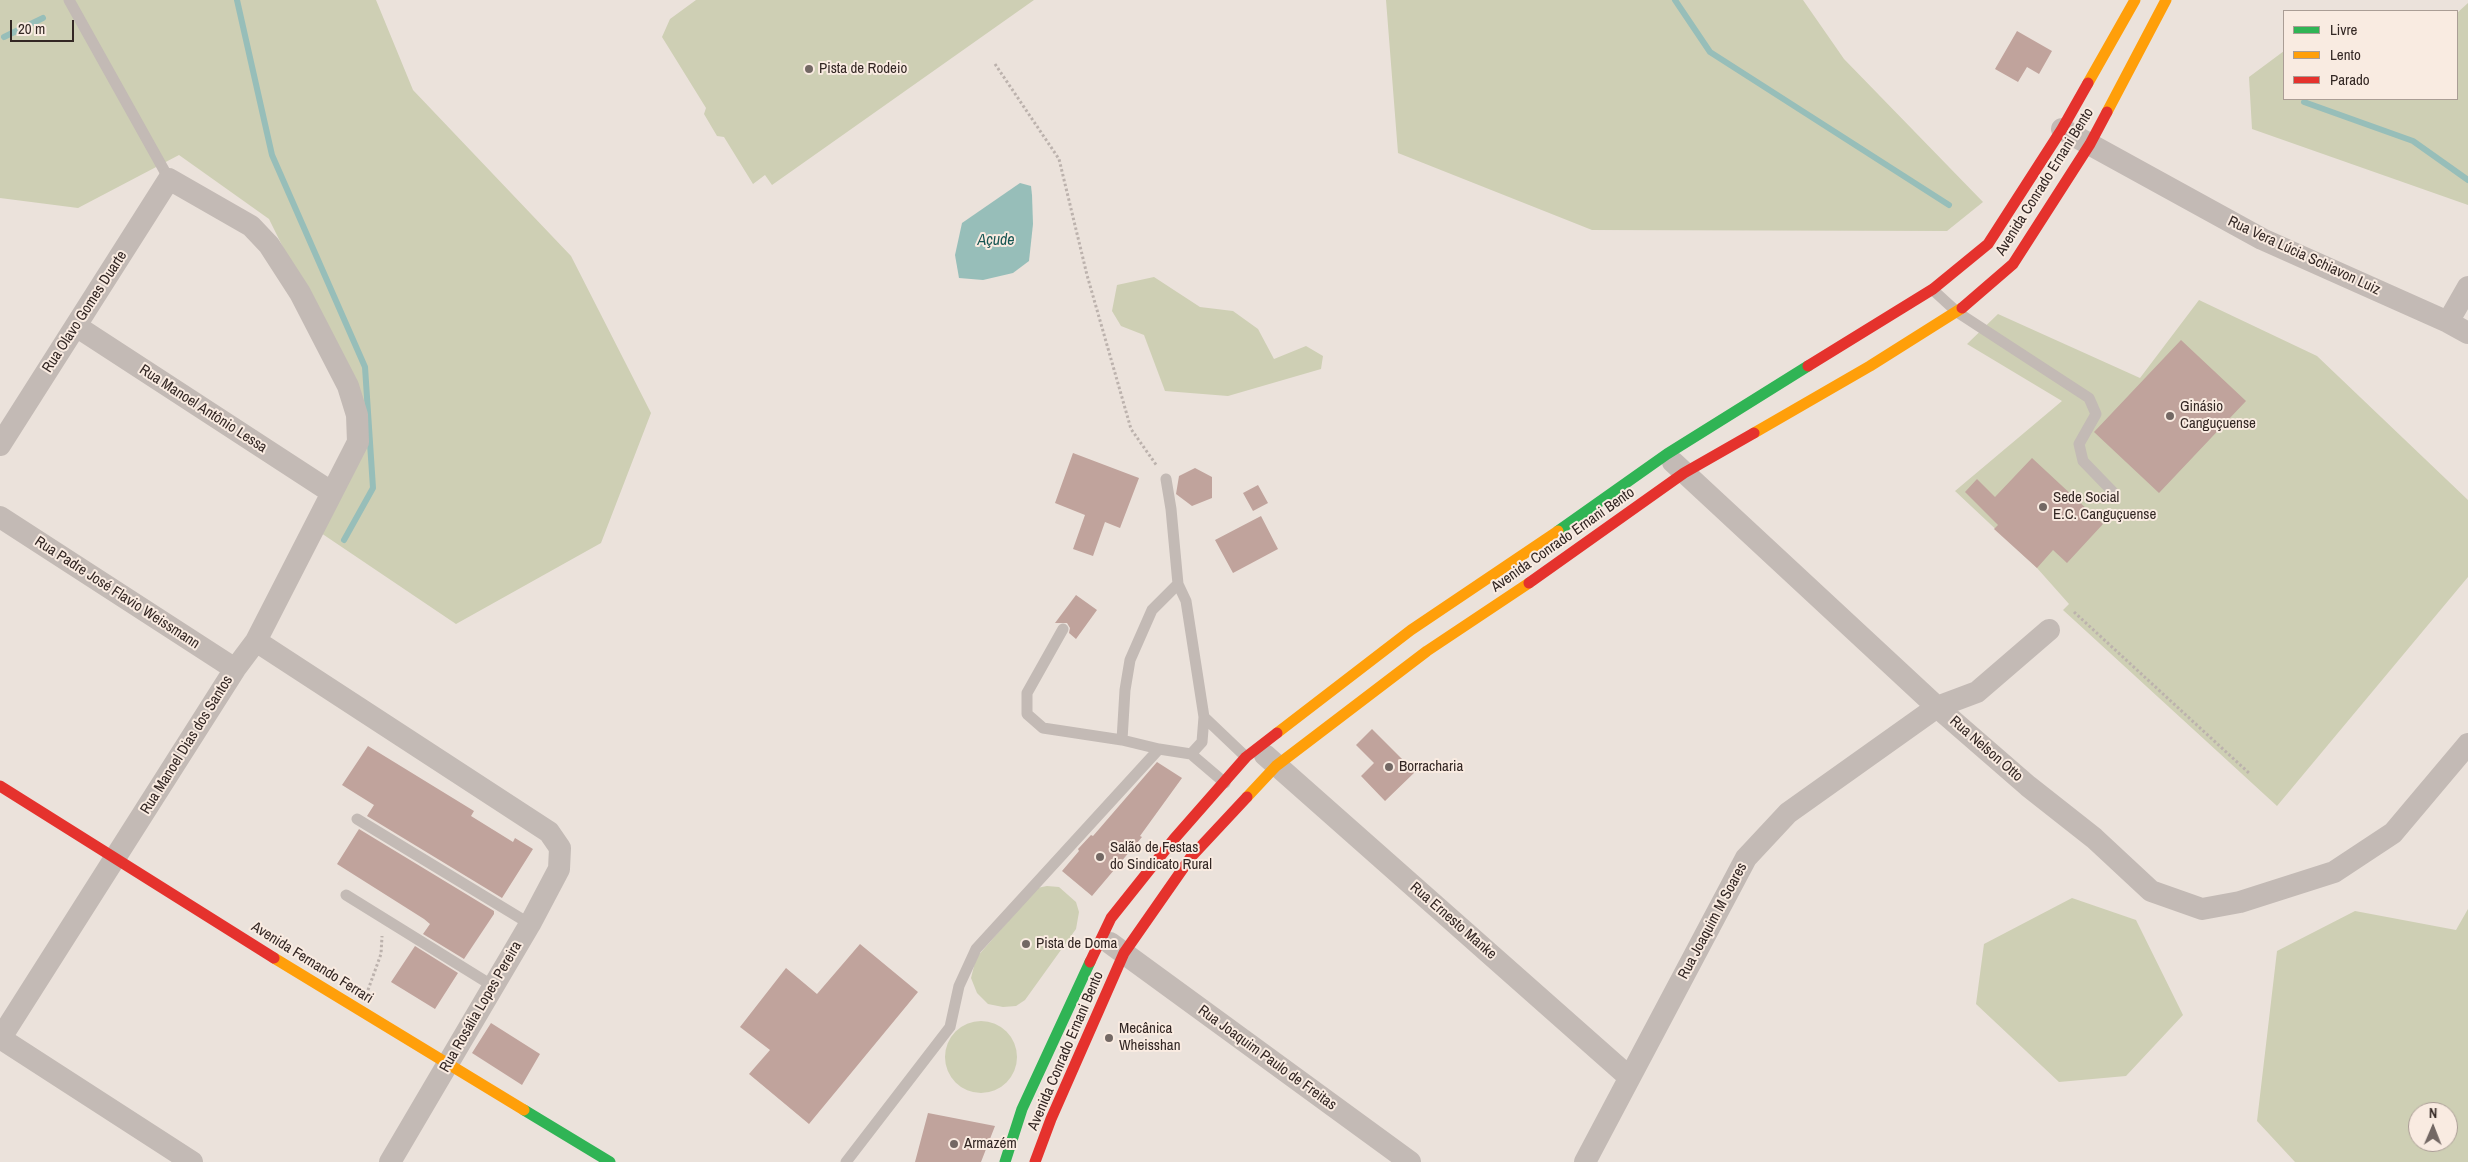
<!DOCTYPE html>
<html>
<head>
<meta charset="utf-8">
<style>
  body { margin:0 }
  #map { position:relative; width:2468px; height:1162px; overflow:hidden; background:#ebe2db; font-family:"Archivo Narrow",sans-serif }
  canvas { display:block }
  .legend { position:absolute; left:2283px; top:10px; width:175px; height:90px; box-sizing:border-box; background:#f9ebe1; border:1px solid #aa9d95; margin:0; padding:6px 9px; list-style:none; font-size:15px; color:#332724 }
  .legend li { display:flex; align-items:center; gap:10px; height:25px }
  .legend b { width:25px; border:1px solid #aa9d95 }
  .north { position:absolute; left:2408px; top:1102px; width:50px; height:50px; box-sizing:border-box; background:#f9ebe1; border:1px solid #aa9d95; border-radius:50%; rotate:1deg; font-size:14px; font-weight:700; line-height:20px; text-align:center; color:#332724 }
  .north::after { content:''; display:block; margin:auto; width:18px; height:22px; background:#736864; clip-path:polygon(50% 0,100% 100%,50% 72%,0 100%) }
  .scale { position:absolute; left:10px; top:20px; width:64px; height:22px; box-sizing:border-box; border:2px solid #332724; border-top:0; padding-left:6px; font-size:15px; line-height:18px; white-space:nowrap; color:#332724; -webkit-text-stroke:4px #f9ebe1; paint-order:stroke }
</style>
</head>
<body>
<div id="map">
<canvas width="2468" height="1162"></canvas>
<ul class="legend">
<li><b style="height:6px;background:#30b455"></b>Livre</li>
<li><b style="height:6px;background:#ff9f0a"></b>Lento</li>
<li><b style="height:6px;background:#e5322d"></b>Parado</li>
</ul>
<div class="north">N</div>
<div class="scale">20 m</div>
</div>
<script>
const ctx = document.querySelector('canvas').getContext('2d');
ctx.lineJoin = 'round';
function paint(path, color) { ctx.fillStyle = color; ctx.fill(path, 'evenodd'); }
const toPath = rows => new Path2D(rows.map(r => 'M' + r).join(''));
function trace(path, color, width, dash) { ctx.strokeStyle = color; ctx.lineWidth = width; ctx.lineCap = dash ? 'butt' : 'round'; ctx.setLineDash(dash || []); ctx.stroke(path); }
function drawText(font, color, halo, rows, align = 'center') {
  ctx.font = font + ' "Archivo Narrow",sans-serif'; ctx.lineWidth = 4; ctx.setLineDash([]); ctx.textBaseline = 'middle'; ctx.strokeStyle = halo; ctx.fillStyle = color; for (const [text, x, y, turn = 0] of rows) {
    ctx.save(); ctx.translate(x, y); ctx.rotate((+turn || 0) * Math.PI / 180); ctx.textAlign = isNaN(turn) ? turn : align; if (halo) ctx.strokeText(text, 0, 0); ctx.fillText(text, 0, 0); ctx.restore();
  }
}
paint(toPath([
  [0,0,376,0,413,90,571,256,651,413,601,543,456,624,321,533,369,421,269,219,179,155,78,208,0,198],
  [696,0,1034,0,772,185,765,175,753,184,724,137,717,136,704,114,706,108,662,37,670,19],
  [1386,0,1803,0,1844,59,1983,202,1947,231,1592,230,1398,153],
  [2468,3,2468,205,2252,129,2249,77,2284,51,2284,99,2457,99,2457,13],
  [1154,277,1200,307,1233,311,1258,329,1274,359,1306,346,1323,356,1321,369,1228,396,1165,391,1144,335,1121,326,1112,311,1117,285],
  [2199,300,2317,356,2468,500,2468,577,2277,806,2063,610,2069,604,2037,568,1955,491,2062,401,1967,344,1998,314,2140,378],
  [1047,886,1059,887,1076,902,1079,912,1076,929,1025,1000,1016,1006,1003,1007,988,1004,977,993,971,978,976,958,1037,888],
  [2072,898,2136,920,2183,1015,2126,1076,2059,1082,1976,1004,1984,944],
  [2468,909,2468,1162,2295,1162,2257,1121,2277,951,2355,911,2456,930],
  [2418,1112,2448,1112,2448,1142,2418,1142],
  '945 1057a36 36 0 1 1 72 0a36 36 0 1 1-72 0Z'
]), '#cecfb4');
paint(toPath([
  [1020,183,1031,186,1032,195,1033,224,1029,261,1013,273,983,280,959,278,955,255,962,223]
]), '#97beb9');
trace(toPath([
  [237,0,272,155,365,367,373,488,344,540],
  [1675,0,1710,52,1949,205],
  [4,37,43,18],
  [2304,102,2413,141,2468,180]
]), '#97beb9', 6);
paint(toPath([
  [2017,31,2052,51,2039,74,2027,67,2018,82,1995,69],
  [2181,340,2246,401,2159,493,2094,432],
  [1073,453,1139,478,1120,528,1105,522,1093,556,1073,549,1085,515,1055,503],
  [2032,458,2103,524,2067,563,2053,550,2037,568,1994,529,1998,525,1965,492,1977,479,1995,497],
  [1195,468,1212,477,1212,498,1192,506,1176,494,1179,476],
  [1258,485,1268,503,1253,511,1243,493],
  [1261,516,1278,549,1233,573,1215,540],
  [1076,595,1097,610,1076,639,1069,633,1070,628,1067,623,1055,623],
  [1372,729,1415,772,1385,801,1361,776,1374,763,1356,745],
  [368,746,474,811,471,816,513,842,515,838,533,849,502,898,367,816,374,805,342,785],
  [1157,762,1182,778,1140,836,1142,837,1092,896,1062,871,1079,851,1078,849,1091,835,1093,836],
  [359,829,494,911,494,914,464,959,423,934,430,924,424,919,337,864],
  [860,944,918,992,809,1124,749,1074,770,1050,740,1027,786,968,817,994],
  [415,946,458,973,435,1009,391,982],
  [491,1023,540,1054,522,1085,472,1053],
  [928,1113,995,1126,981,1162,915,1162]
]), '#c0a39c');
trace(toPath([
  [995,64,1059,159,1087,275,1131,429,1157,466],
  [2074,612,2249,773],
  [368,990,381,954,382,936]
]), '#bcb2ad', 3, [2.5, 2.5]);
trace(toPath([
  [69,0,169,179],
  [1933,290,1957,312,2089,398,2096,414,2079,444,2083,461,2113,492],
  [1178,584,1186,601,1204,717,1202,742,1191,754],
  [1063,629,1027,693,1027,714,1043,728,1122,740,1159,749],
  [1204,717,1246,757],
  [1122,740,1125,690,1130,660,1152,610,1178,584,1171,509,1166,479],
  [357,819,530,924],
  [346,895,493,986],
  [846,1162,950,1027,959,986,976,949,1159,749,1191,754,1225,783]
]), '#c3bab5', 11);
trace(toPath([
  [2062,129,2262,239,2448,322,2468,333],
  [2448,322,2468,287],
  [76,326,331,492],
  [0,445,169,179,251,226,269,245,300,293,348,386,357,415,358,442,256,641,235,669,0,1039],
  [1673,462,1937,707,2028,786,2094,838,2151,891,2202,909,2240,902,2334,872,2393,833,2468,744],
  [0,517,235,669],
  [256,641,549,832,560,848,559,869,530,924,390,1162],
  [1265,755,1629,1077],
  [1110,943,1410,1162],
  [0,1038,192,1162],
  [1585,1162,1746,858,1788,813,1937,707,1977,692,2049,630]
]), '#c3bab5', 22);
trace(toPath([
  [1558,531,1667,454,1808,366],
  [524,1110,610,1162],
  [1005,1162,1022,1109,1090,962]
]), '#30b455', 11);
trace(toPath([
  [2088,83,2135,0],
  [2107,112,2166,0],
  [1754,433,1870,366,1962,308],
  [1277,733,1411,630,1558,531],
  [1247,797,1276,766,1427,651,1529,583],
  [274,958,524,1110]
]), '#ff9f0a', 11);
trace(toPath([
  [1962,308,2013,264,2090,144,2107,112],
  [1808,366,1933,289,1988,244,2062,129,2088,83],
  [1529,583,1684,473,1754,433],
  [0,786,274,958],
  [1090,962,1111,918,1174,839,1246,757,1277,733],
  [1035,1162,1051,1119,1124,953,1191,857,1247,797]
]), '#e5322d', 11);
for (const [x, y, r, color] of [
  [809,69,5,"#736864"],
  [2170,416,5,"#736864"],
  [2043,507,5,"#736864"],
  [1389,767,5,"#736864"],
  [1100,857,5,"#736864"],
  [1026,944,5,"#736864"],
  [1109,1038,5,"#736864"],
  [954,1144,5,"#736864"]
]) { const dot = new Path2D(); dot.arc(x, y, r, 0, 2 * Math.PI); ctx.fillStyle = color; ctx.fill(dot); trace(dot, '#f9ebe1', 2); }
drawText('15px', '#332724', '#f9ebe1', [
  ["Pista de Rodeio",819,69],
  ["Ginásio",2180,407],
  ["Canguçuense",2180,424],
  ["Sede Social",2053,498],
  ["E.C. Canguçuense",2053,515],
  ["Borracharia",1399,767],
  ["Salão de Festas",1110,848],
  ["do Sindicato Rural",1110,865],
  ["Pista de Doma",1036,944],
  ["Mecânica",1119,1029],
  ["Wheisshan",1119,1046],
  ["Armazém",964,1144]
], 'left');
drawText('15px', '#332724', '#f9ebe1', [
  ["Avenida Conrado Ernani Bento",2045,182,-58],
  ["Rua Vera Lúcia Schiavon Luiz",2304,256,25],
  ["Rua Olavo Gomes Duarte",85,312,-57],
  ["Rua Manoel Antônio Lessa",203,409,33],
  ["Avenida Conrado Ernani Bento",1563,540,-35],
  ["Rua Padre José Flavio Weissmann",117,593,33],
  ["Rua Manoel Dias dos Santos",187,745,-58],
  ["Rua Nelson Otto",1986,749,41],
  ["Rua Ernesto Manke",1453,921,41],
  ["Rua Joaquim M Soares",1713,921,-62],
  ["Avenida Fernando Ferrari",312,963,32],
  ["Rua Rosália Lopes Pereira",481,1007,-60],
  ["Avenida Conrado Ernani Bento",1066,1051,-67],
  ["Rua Joaquim Paulo de Freitas",1267,1058,36]
]);
drawText('italic 16px', '#185653', '#f9ebe1', [
  ["Açude",996,241]
]);
</script>
</body>
</html>
